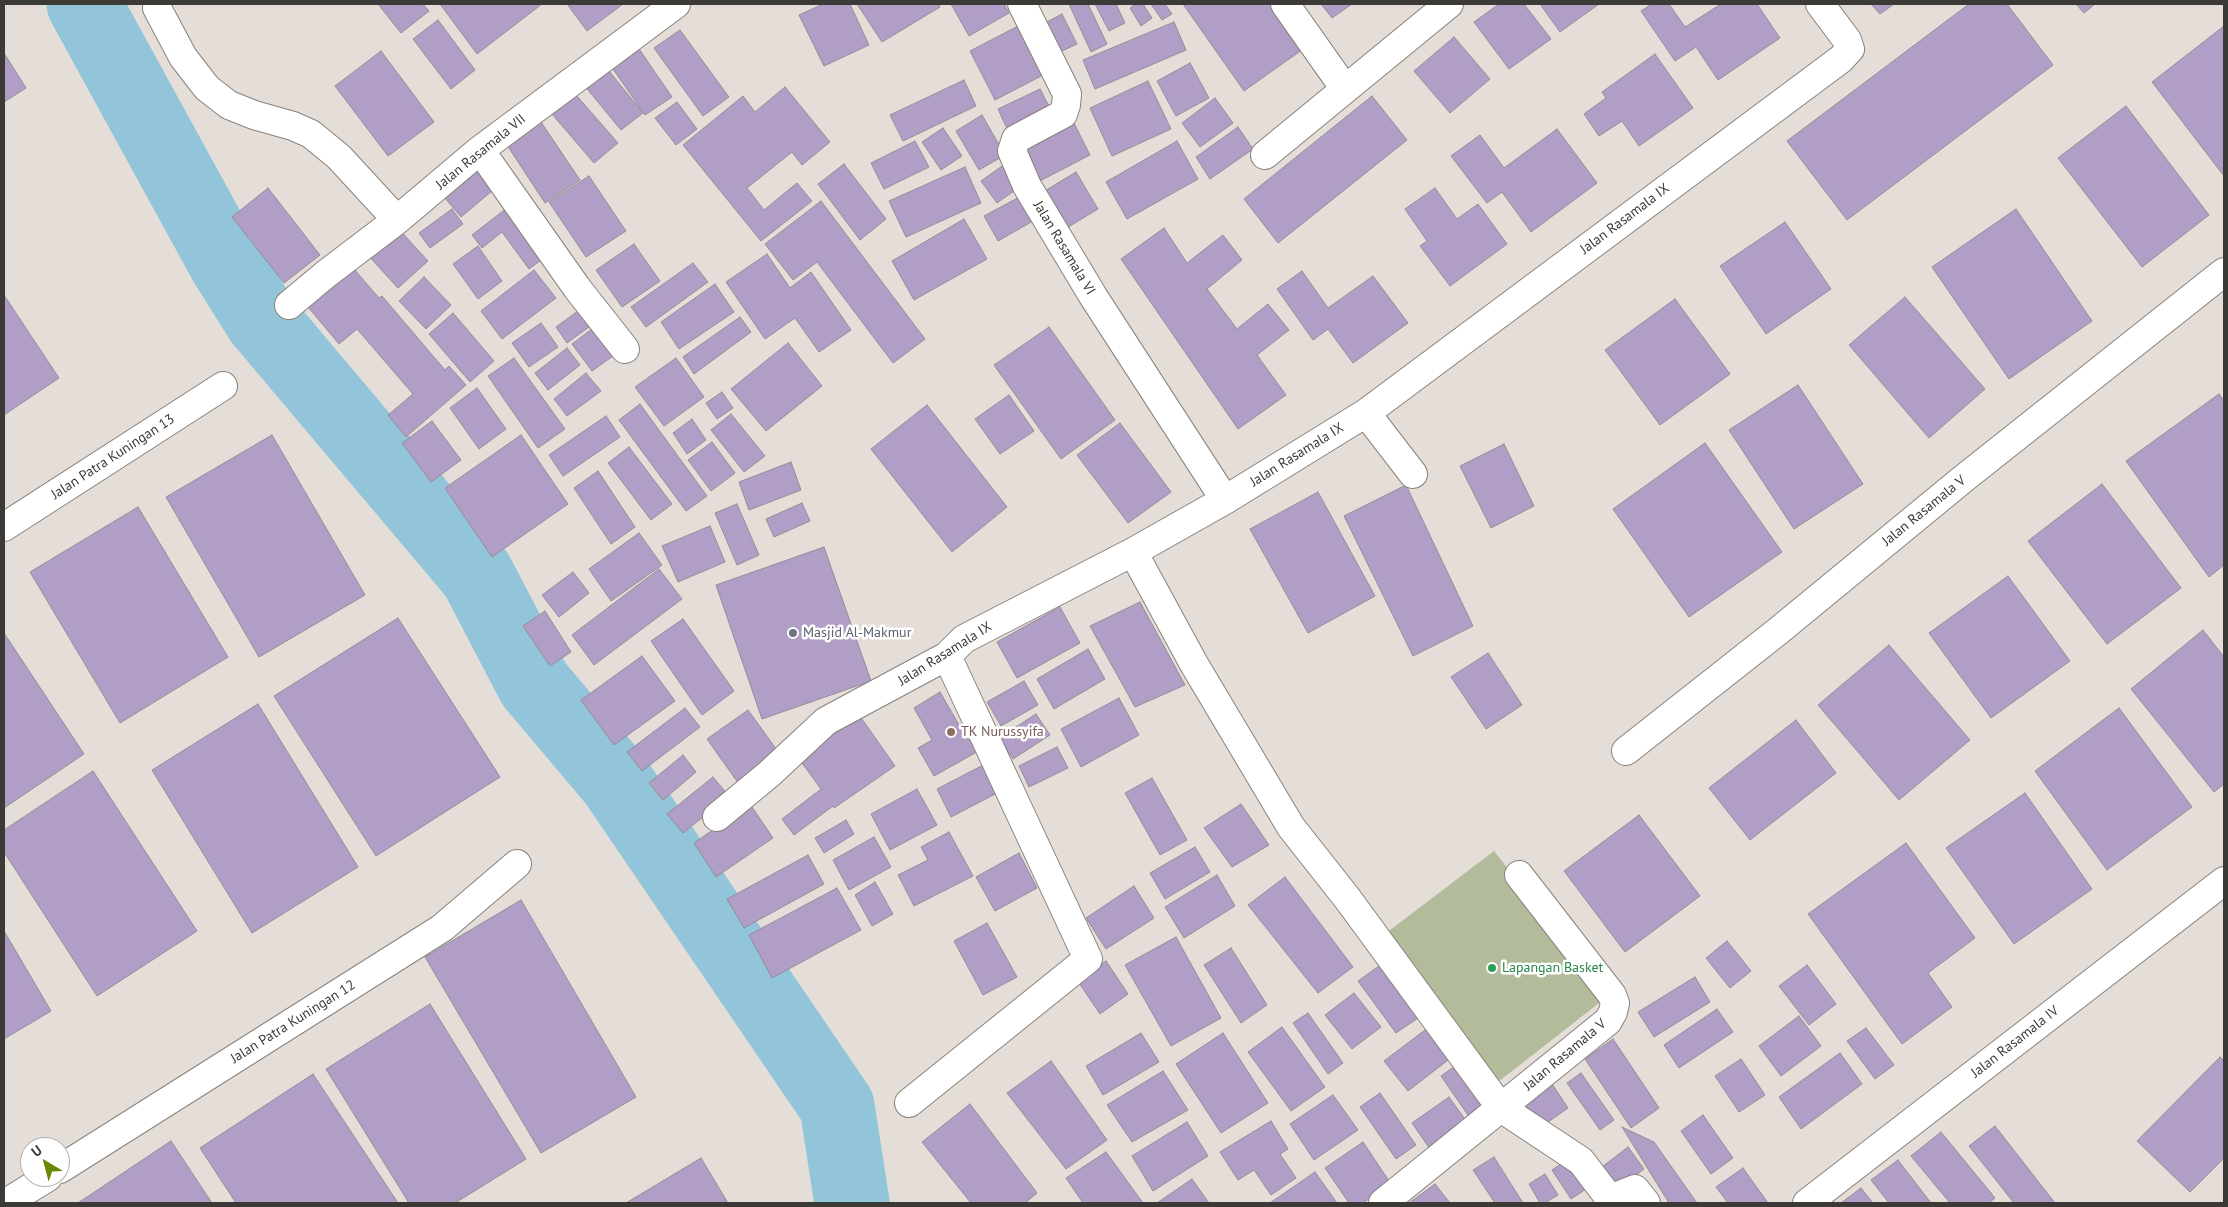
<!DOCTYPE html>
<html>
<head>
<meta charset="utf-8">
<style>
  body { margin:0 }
  #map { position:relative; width:2228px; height:1207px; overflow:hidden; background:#e5ded8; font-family:"PT Sans",sans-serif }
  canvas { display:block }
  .frame { position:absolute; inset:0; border:5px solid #3c3a37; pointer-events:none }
  .north { position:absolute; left:20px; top:1137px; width:50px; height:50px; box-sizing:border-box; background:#fff; border:1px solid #b1b0af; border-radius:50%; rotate:323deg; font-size:14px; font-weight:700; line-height:20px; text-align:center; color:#3c3a37 }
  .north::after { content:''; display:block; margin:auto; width:18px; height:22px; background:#698804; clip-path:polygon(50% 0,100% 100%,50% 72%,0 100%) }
</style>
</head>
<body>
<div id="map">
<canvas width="2228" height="1207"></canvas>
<div class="frame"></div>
<div class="north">U</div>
</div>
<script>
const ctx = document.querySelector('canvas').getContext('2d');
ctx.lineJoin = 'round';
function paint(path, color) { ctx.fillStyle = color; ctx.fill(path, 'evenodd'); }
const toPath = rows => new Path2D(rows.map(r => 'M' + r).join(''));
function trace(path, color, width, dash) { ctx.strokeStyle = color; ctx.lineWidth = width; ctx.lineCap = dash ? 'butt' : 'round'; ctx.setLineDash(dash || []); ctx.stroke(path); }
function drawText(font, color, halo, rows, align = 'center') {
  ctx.font = font + ' "PT Sans",sans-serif'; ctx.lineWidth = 5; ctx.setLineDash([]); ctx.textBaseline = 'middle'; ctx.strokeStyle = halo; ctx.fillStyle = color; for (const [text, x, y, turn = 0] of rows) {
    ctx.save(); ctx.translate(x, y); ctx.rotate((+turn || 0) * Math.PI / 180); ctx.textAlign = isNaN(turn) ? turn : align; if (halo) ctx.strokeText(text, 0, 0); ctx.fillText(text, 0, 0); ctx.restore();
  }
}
paint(toPath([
  [1494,851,1608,996,1489,1089,1377,940]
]), '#b2bc9b');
trace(toPath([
  [84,4,226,263,261,319,477,575,534,684,615,780,837,1106,852,1203]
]), '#92c5d9', 75);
const building = toPath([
  [378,4,423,4,429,11,401,33,378,4],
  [440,4,542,4,477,54,440,4],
  [567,4,623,4,587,31,567,4],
  [823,4,850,4,869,45,824,66,799,15,823,4],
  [857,4,939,4,940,7,882,42,857,4],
  [951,4,1004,4,1009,13,969,36,951,4],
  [1069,4,1088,4,1107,44,1091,52,1069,4],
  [1095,4,1116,4,1125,23,1109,31,1095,4],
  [1136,4,1143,4,1152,18,1141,26,1130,8,1136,4],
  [1151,4,1165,4,1172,14,1162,20,1151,4],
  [1183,4,1276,4,1306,47,1244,91,1183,4],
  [1321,4,1352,4,1332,18,1321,4],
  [1499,4,1524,4,1551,39,1509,69,1474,22,1499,4],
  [1540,4,1599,4,1560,32,1540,4],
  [1652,4,1669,4,1685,27,1721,4,1757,4,1780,38,1718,80,1696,47,1675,61,1641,11,1652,4],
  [1871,4,1894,4,1880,14,1871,4],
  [1969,4,2007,4,2053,65,1847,220,1787,141,1969,4],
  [2076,4,2095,4,2084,13,2076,4],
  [1062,14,1077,44,1060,52,1045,23,1062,14],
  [438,20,475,70,451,89,413,39,438,20],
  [1174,22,1186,50,1095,89,1083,60,1174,22],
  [1020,25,1045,74,995,100,970,51,1020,25],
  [2224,26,2224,176,2152,82,2224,26],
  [680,30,729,97,703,116,654,48,680,30],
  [1454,37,1490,79,1450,113,1414,71,1454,37],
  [633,40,672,97,645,115,606,59,633,40],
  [381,51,434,122,388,156,335,86,381,51],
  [4,53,26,88,4,102,4,53],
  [1655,54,1693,108,1639,146,1622,121,1599,136,1584,114,1606,98,1602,92,1655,54],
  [601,61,643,113,621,130,579,79,601,61],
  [1190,63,1209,98,1176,116,1157,81,1190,63],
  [964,80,976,106,903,141,890,115,964,80],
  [1148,81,1171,129,1112,156,1090,108,1148,81],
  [785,87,830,142,802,165,792,152,747,188,764,210,797,183,812,201,761,241,683,145,743,96,755,112,785,87],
  [1040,89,1052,112,1009,133,998,109,1040,89],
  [576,95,618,143,594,163,552,114,576,95],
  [1372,96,1407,140,1278,243,1244,199,1372,96],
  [1215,98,1233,123,1200,147,1182,123,1215,98],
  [677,102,697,129,676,145,655,118,677,102],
  [2126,106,2209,215,2142,267,2058,158,2126,106],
  [982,115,1005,155,979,170,956,131,982,115],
  [537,116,580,180,545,203,503,139,537,116],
  [1072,119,1090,155,1036,183,1018,146,1072,119],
  [1238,127,1253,149,1210,179,1196,157,1238,127],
  [943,128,962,156,941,170,922,142,943,128],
  [1557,129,1597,183,1531,232,1502,192,1487,203,1451,156,1480,135,1504,168,1557,129],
  [915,141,929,167,884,189,871,163,915,141],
  [1177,141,1198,179,1127,219,1106,182,1177,141],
  [844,164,886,219,860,240,818,184,844,164],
  [1005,164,1021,186,997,203,981,181,1005,164],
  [482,165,499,185,461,217,444,197,482,165],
  [965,167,981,203,906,237,889,201,965,167],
  [1076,172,1098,209,1060,232,1038,195,1076,172],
  [589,176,626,231,586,257,549,202,589,176],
  [268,188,320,255,284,283,232,217,268,188],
  [1435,188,1457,219,1478,204,1507,244,1450,286,1420,246,1427,241,1405,209,1435,188],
  [1027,193,1040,217,998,241,984,216,1027,193],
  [821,201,925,339,893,363,817,262,793,280,765,244,821,201],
  [512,204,548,255,529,269,502,232,482,248,472,235,512,204],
  [452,209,463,224,430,248,419,233,452,209],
  [2016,209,2092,321,2009,379,1932,267,2016,209],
  [964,219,987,259,914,300,892,261,964,219],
  [1785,222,1831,289,1766,334,1720,266,1785,222],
  [395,225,428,261,398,288,365,252,395,225],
  [1164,228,1187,263,1223,235,1242,260,1207,289,1237,329,1268,304,1289,330,1257,355,1286,395,1238,429,1121,259,1164,228],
  [634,244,660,281,622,307,596,270,634,244],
  [478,246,502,281,478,299,453,264,478,246],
  [767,254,790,288,811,272,851,330,819,352,795,318,765,339,726,282,767,254],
  [348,262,379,298,382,296,445,370,449,366,466,385,406,437,388,415,413,394,357,329,339,344,303,301,348,262],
  [693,263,708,282,646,327,631,307,693,263],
  [534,270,556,298,502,339,481,311,534,270],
  [1302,271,1328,308,1373,276,1408,323,1353,363,1328,329,1313,340,1277,289,1302,271],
  [424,277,451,305,426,329,399,301,424,277],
  [715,284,734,312,679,349,661,322,715,284],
  [4,295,59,378,4,415,4,295],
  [1905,297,1985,389,1929,438,1849,345,1905,297],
  [1675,299,1730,374,1660,425,1605,350,1675,299],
  [582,308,593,324,567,343,556,327,582,308],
  [453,313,494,361,470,382,429,334,453,313],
  [740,317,751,332,694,374,683,357,740,317],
  [541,323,558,347,529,367,512,343,541,323],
  [600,323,620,351,592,371,572,344,600,323],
  [1049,327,1115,420,1061,459,994,365,1049,327],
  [788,343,822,386,766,431,731,389,788,343],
  [567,348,580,365,548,390,535,373,567,348],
  [514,358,565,429,538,448,488,376,514,358],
  [676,358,704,397,664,426,635,387,676,358],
  [586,373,601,391,567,416,554,399,586,373],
  [1798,385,1863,484,1794,529,1729,430,1798,385],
  [477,388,506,429,479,449,450,408,477,388],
  [722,392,733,408,717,419,706,403,722,392],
  [2219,394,2224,401,2224,565,2209,577,2126,461,2219,394],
  [1009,395,1034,431,1000,454,975,419,1009,395],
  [640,404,707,496,686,511,619,420,640,404],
  [927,405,1007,507,952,552,871,449,927,405],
  [731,414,765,456,744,472,711,430,731,414],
  [606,416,620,437,563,476,549,455,606,416],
  [692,419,706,440,687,454,673,433,692,419],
  [432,421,461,460,431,482,402,443,432,421],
  [1120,423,1171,492,1128,523,1077,455,1120,423],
  [272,435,365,595,259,657,166,497,272,435],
  [521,435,568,504,492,557,445,488,521,435],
  [712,442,735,473,711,491,688,460,712,442],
  [1705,443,1782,552,1689,617,1613,509,1705,443],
  [1504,444,1534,506,1491,528,1460,466,1504,444],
  [629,447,672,504,651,520,608,463,629,447],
  [791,462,801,490,749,510,739,482,791,462],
  [598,471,635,527,611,544,574,488,598,471],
  [2102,484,2181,588,2107,644,2028,541,2102,484],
  [1406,485,1473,626,1413,656,1344,516,1406,485],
  [1318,492,1375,596,1308,633,1250,529,1318,492],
  [802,503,810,521,774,537,766,519,802,503],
  [737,504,759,555,737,565,715,513,737,504],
  [138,507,228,657,120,723,30,572,138,507],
  [710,526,725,562,678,582,662,546,710,526],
  [639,533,662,565,611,601,589,569,639,533],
  [824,547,871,681,762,719,716,585,824,547],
  [659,569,682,599,594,665,572,635,659,569],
  [573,572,589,593,559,617,542,595,573,572],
  [2008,576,2070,661,1991,718,1929,633,2008,576],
  [1140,602,1185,685,1135,707,1090,626,1140,602],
  [1060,607,1080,643,1017,678,997,642,1060,607],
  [545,611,571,652,550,666,523,626,545,611],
  [398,618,500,777,376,856,274,696,398,618],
  [683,619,734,691,702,715,651,641,683,619],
  [2203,630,2224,657,2224,784,2214,792,2131,689,2203,630],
  [4,633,84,754,4,808,4,633],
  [1889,645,1970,740,1899,800,1818,705,1889,645],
  [1088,649,1105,679,1054,709,1037,679,1088,649],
  [1488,653,1522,705,1486,729,1451,677,1488,653],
  [642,656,675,701,614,745,581,700,642,656],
  [1024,681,1038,705,1001,726,987,702,1024,681],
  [940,692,959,725,967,720,984,748,934,776,918,748,932,740,914,708,940,692],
  [1119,698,1139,735,1081,767,1061,729,1119,698],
  [258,704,358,867,252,933,152,770,258,704],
  [685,708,700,727,642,771,627,752,685,708],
  [2119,708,2192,807,2107,870,2035,771,2119,708],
  [855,709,895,766,834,808,833,806,794,835,782,819,821,789,794,752,855,709],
  [748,710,782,757,741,787,707,739,748,710],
  [1036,714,1050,735,1013,759,999,738,1036,714],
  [1796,720,1836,773,1750,840,1709,788,1796,720],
  [1057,747,1068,768,1029,787,1019,766,1057,747],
  [683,755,696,772,663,800,649,783,683,755],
  [987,763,1001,791,951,817,937,789,987,763],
  [93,771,197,931,97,996,4,852,4,830,93,771],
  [713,777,729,796,683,833,667,814,713,777],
  [1152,778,1187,840,1160,855,1125,793,1152,778],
  [917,789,937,825,890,850,871,814,917,789],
  [2025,793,2092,889,2014,944,1946,848,2025,793],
  [750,804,773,838,716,877,694,843,750,804],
  [1241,804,1269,845,1232,867,1204,828,1241,804],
  [1639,815,1700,896,1625,952,1564,871,1639,815],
  [846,820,854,834,824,853,815,838,846,820],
  [949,832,973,876,914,906,898,875,928,860,921,847,949,832],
  [874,837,891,867,849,890,833,860,874,837],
  [1906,843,1975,938,1928,973,1952,1007,1902,1044,1808,914,1906,843],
  [1195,847,1210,872,1165,899,1150,873,1195,847],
  [1019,853,1037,888,995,911,976,877,1019,853],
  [808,855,824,884,744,928,727,899,808,855],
  [1217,875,1235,906,1184,938,1165,907,1217,875],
  [1285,877,1353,967,1318,993,1248,905,1285,877],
  [875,882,893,914,872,926,855,895,875,882],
  [1134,886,1154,918,1106,949,1086,918,1134,886],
  [837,888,861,930,772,978,749,935,837,888],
  [521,900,636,1097,541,1153,425,957,521,900],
  [987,923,1017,977,983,995,954,941,987,923],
  [4,931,51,1011,4,1039,4,931],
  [1176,937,1221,1018,1171,1046,1125,965,1176,937],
  [1727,941,1751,971,1730,988,1706,958,1727,941],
  [1231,948,1267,1005,1241,1023,1204,965,1231,948],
  [1106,961,1128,994,1100,1014,1077,980,1106,961],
  [1386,961,1424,1014,1396,1033,1358,981,1386,961],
  [1807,965,1836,1004,1809,1025,1779,986,1807,965],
  [1695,977,1710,1002,1654,1037,1638,1012,1695,977],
  [1354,993,1381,1027,1352,1049,1325,1015,1354,993],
  [430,1004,526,1159,455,1203,409,1203,326,1069,430,1004],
  [1717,1009,1733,1032,1679,1068,1664,1045,1717,1009],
  [1308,1013,1343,1063,1328,1074,1293,1023,1308,1013],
  [1799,1016,1821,1046,1781,1076,1759,1046,1799,1016],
  [1282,1027,1325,1087,1291,1111,1248,1052,1282,1027],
  [1429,1027,1452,1057,1408,1091,1384,1061,1429,1027],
  [1866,1028,1894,1065,1875,1079,1847,1041,1866,1028],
  [1141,1033,1159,1062,1103,1095,1086,1066,1141,1033],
  [1223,1033,1268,1103,1221,1133,1176,1064,1223,1033],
  [1613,1039,1659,1108,1631,1128,1585,1059,1613,1039],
  [1840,1053,1862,1084,1801,1129,1779,1097,1840,1053],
  [2220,1057,2224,1061,2224,1158,2190,1192,2137,1141,2220,1057],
  [1741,1059,1765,1095,1739,1112,1715,1076,1741,1059],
  [1051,1061,1107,1140,1066,1169,1007,1093,1051,1061],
  [1458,1064,1487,1106,1470,1118,1441,1076,1458,1064],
  [1163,1071,1188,1110,1132,1142,1107,1105,1163,1071],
  [1581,1073,1614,1120,1600,1130,1567,1083,1581,1073],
  [313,1074,398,1203,236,1203,200,1148,313,1074],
  [1550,1081,1568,1108,1541,1127,1522,1099,1550,1081],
  [1380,1093,1416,1145,1396,1159,1360,1107,1380,1093],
  [1333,1095,1358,1130,1314,1160,1290,1124,1333,1095],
  [1449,1097,1472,1129,1434,1155,1412,1123,1449,1097],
  [970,1104,1037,1193,1025,1203,971,1203,922,1142,970,1104],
  [1703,1115,1733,1158,1711,1174,1681,1131,1703,1115],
  [1271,1121,1288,1149,1280,1154,1296,1178,1271,1195,1254,1170,1238,1180,1220,1152,1271,1121],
  [1187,1122,1208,1156,1153,1191,1132,1156,1187,1122],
  [1995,1126,2055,1203,2014,1203,1969,1146,1995,1126],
  [1622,1127,1654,1142,1697,1203,1669,1203,1622,1127],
  [1941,1132,1995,1198,1989,1203,1950,1203,1911,1156,1941,1132],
  [171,1141,212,1203,78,1203,171,1141],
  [1363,1142,1391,1184,1363,1203,1349,1203,1325,1168,1363,1142],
  [1628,1147,1644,1169,1614,1192,1598,1170,1628,1147],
  [1106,1152,1143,1203,1083,1203,1066,1178,1106,1152],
  [1494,1157,1523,1203,1495,1203,1473,1170,1494,1157],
  [701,1158,728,1203,626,1203,701,1158],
  [1567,1160,1586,1189,1571,1199,1552,1170,1567,1160],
  [1898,1160,1931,1203,1889,1203,1871,1180,1898,1160],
  [1743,1168,1768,1203,1728,1203,1716,1187,1743,1168],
  [1315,1172,1337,1203,1270,1203,1315,1172],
  [1545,1174,1558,1195,1545,1203,1540,1203,1529,1184,1545,1174],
  [1192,1179,1209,1203,1157,1203,1192,1179],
  [1435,1184,1450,1203,1409,1203,1435,1184],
  [1861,1188,1873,1203,1841,1203,1861,1188]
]);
paint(building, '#b09ec6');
trace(building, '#918e96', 1);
const minor = toPath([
  [1022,4,1067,94,1066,105,1063,114,1016,139,1012,151,1027,186,1093,296,1225,500],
  [1285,4,1345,89],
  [157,8,183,57,207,88,229,105,254,115,293,126,311,134,339,157,397,220],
  [480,150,577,288,625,349],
  [1265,155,1449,4],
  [289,305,326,274,397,220,480,150,676,4],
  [1366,413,1413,474],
  [4,527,223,386],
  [1133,552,1194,664,1291,827,1347,898,1501,1108,1581,1161,1610,1199,1635,1189,1646,1203],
  [1626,751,1777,632,1963,479,2224,272],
  [717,817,769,774,826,721,947,656,964,639,1133,552,1225,500,1366,413,1841,59,1850,49,1847,40,1820,4],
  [909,1103,1088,959,947,656],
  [60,1169,442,928,517,864],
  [6,1203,48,1177],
  [1383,1203,1608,1021,1613,1012,1615,1003,1612,995,1519,875],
  [1807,1203,2224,881]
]);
trace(minor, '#88827c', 30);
trace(minor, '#fff', 28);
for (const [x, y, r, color] of [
  [793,633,5,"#6b7280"],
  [951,732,5,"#8d6e63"],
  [1492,968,5,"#2e9e5b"]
]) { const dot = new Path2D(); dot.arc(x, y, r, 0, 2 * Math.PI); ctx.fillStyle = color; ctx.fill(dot); trace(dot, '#fff', 2); }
drawText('14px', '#3c3a37', '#fff', [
  ["Jalan Rasamala VII",481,152,-39],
  ["Jalan Rasamala IX",1625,219,-37],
  ["Jalan Rasamala VI",1064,248,59],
  ["Jalan Rasamala IX",1297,455,-32],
  ["Jalan Patra Kuningan 13",113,457,-33],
  ["Jalan Rasamala V",1924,511,-39],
  ["Jalan Rasamala IX",945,654,-32],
  ["Jalan Patra Kuningan 12",293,1022,-32],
  ["Jalan Rasamala IV",2015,1042,-38],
  ["Jalan Rasamala V",1565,1055,-40]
]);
drawText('14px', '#5b616d', '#fff', [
  ["Masjid Al-Makmur",803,633]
], 'left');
drawText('14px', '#785e54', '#fff', [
  ["TK Nurussyifa",961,732]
], 'left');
drawText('14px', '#27864d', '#fff', [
  ["Lapangan Basket",1502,968]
], 'left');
</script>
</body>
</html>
